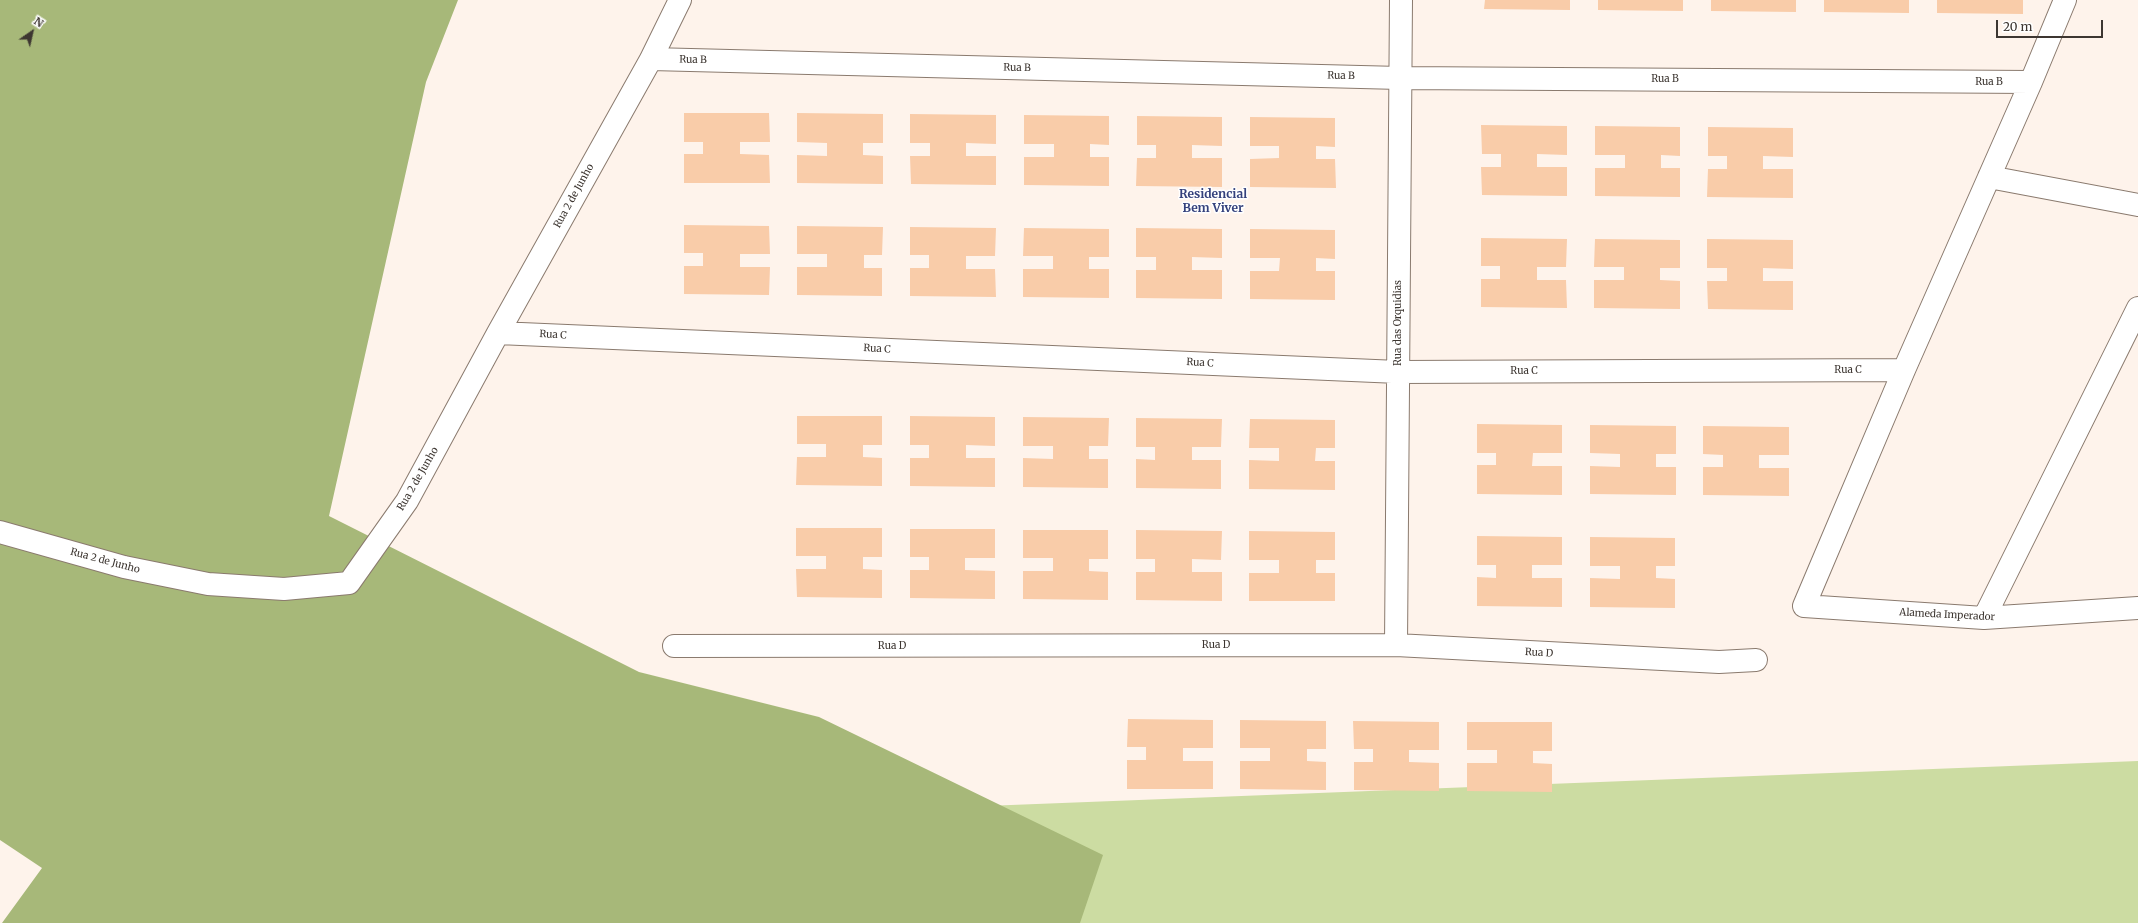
<!DOCTYPE html>
<html>
<head>
<meta charset="utf-8">
<style>
  body { margin:0 }
  #map { position:relative; width:2138px; height:923px; overflow:hidden; background:#fef3eb; font-family:Merriweather,serif }
  canvas { display:block }
  .north { position:absolute; left:12px; top:12px; width:40px; height:40px; -webkit-text-stroke:3px #fff; paint-order:stroke; rotate:34deg; font-size:11px; font-weight:700; line-height:16px; text-align:center; color:#3d3631 }
  .north::after { content:''; display:block; margin:auto; width:14px; height:18px; background:#3d3631; clip-path:polygon(50% 0,100% 100%,50% 72%,0 100%) }
  .scale { position:absolute; left:1996px; top:20px; width:107px; height:18px; box-sizing:border-box; border:2px solid #3d3631; border-top:0; padding-left:5px; font-size:12px; line-height:14px; white-space:nowrap; color:#3d3631; -webkit-text-stroke:3px #fff; paint-order:stroke }
</style>
</head>
<body>
<div id="map">
<canvas width="2138" height="923"></canvas>
<div class="north">N</div>
<div class="scale">20 m</div>
</div>
<script>
const ctx = document.querySelector('canvas').getContext('2d');
ctx.lineJoin = 'round';
function paint(path, color) { ctx.fillStyle = color; ctx.fill(path, 'evenodd'); }
const toPath = rows => new Path2D(rows.map(r => 'M' + r).join(''));
function trace(path, color, width, dash) { ctx.strokeStyle = color; ctx.lineWidth = width; ctx.lineCap = dash ? 'butt' : 'round'; ctx.setLineDash(dash || []); ctx.stroke(path); }
function drawText(font, color, halo, rows, align = 'center') {
  ctx.font = font + ' Merriweather,serif'; ctx.lineWidth = 3; ctx.setLineDash([]); ctx.textBaseline = 'middle'; ctx.strokeStyle = halo; ctx.fillStyle = color; for (const [text, x, y, turn = 0] of rows) {
    ctx.save(); ctx.translate(x, y); ctx.rotate((+turn || 0) * Math.PI / 180); ctx.textAlign = isNaN(turn) ? turn : align; if (halo) ctx.strokeText(text, 0, 0); ctx.fillText(text, 0, 0); ctx.restore();
  }
}
paint(toPath([
  [2138,761,2138,923,879,923,934,808]
]), '#ccdca2');
paint(toPath([
  [0,0,458,0,426,82,329,516,639,672,819,717,1103,855,1080,923,2,923,42,868,0,840]
]), '#a7b879');
paint(toPath([
  [1485,0,1570,0,1570,10,1484,9],
  [1598,0,1683,0,1683,11,1598,10],
  [1711,0,1796,0,1796,12,1711,11],
  [1824,0,1909,0,1909,13,1824,12],
  [1937,0,2023,0,2023,14,1937,13],
  [684,113,769,113,770,142,740,142,740,154,769,155,770,183,684,183,684,154,703,154,703,142,684,142],
  [797,113,883,114,883,143,863,143,863,155,883,156,883,184,797,183,797,155,827,156,827,143,797,142],
  [910,114,996,115,996,144,966,143,966,156,996,156,996,185,911,184,910,156,930,156,930,143,910,143],
  [1024,115,1109,116,1109,145,1090,144,1090,157,1109,157,1109,186,1024,185,1024,157,1054,157,1054,144,1024,144],
  [1137,116,1222,117,1222,146,1192,145,1192,158,1222,158,1222,187,1136,186,1137,158,1156,158,1156,145,1137,145],
  [1250,117,1335,118,1335,147,1316,146,1316,159,1335,159,1336,188,1250,187,1250,159,1279,158,1279,146,1250,146],
  [1481,125,1567,126,1567,155,1537,154,1537,167,1567,167,1567,196,1482,195,1481,167,1501,167,1501,154,1482,154],
  [1595,126,1680,127,1680,156,1661,155,1661,168,1680,168,1680,197,1595,196,1595,168,1625,168,1625,155,1595,155],
  [1708,127,1793,128,1793,157,1763,156,1763,169,1793,169,1793,198,1707,197,1708,169,1727,169,1727,156,1708,156],
  [684,225,769,226,770,254,740,254,740,267,770,267,769,295,684,294,684,266,703,266,703,253,684,253],
  [797,226,883,227,882,255,864,255,864,268,882,268,882,296,797,295,797,267,827,267,827,254,797,254],
  [910,227,996,228,995,256,966,256,966,269,995,269,996,297,910,296,910,268,929,268,929,255,910,255],
  [1024,228,1109,229,1109,257,1089,257,1089,269,1109,269,1109,298,1023,297,1023,269,1053,269,1053,256,1023,256],
  [1136,228,1222,229,1222,258,1192,257,1192,270,1222,270,1222,299,1136,298,1136,270,1156,270,1156,257,1136,257],
  [1250,229,1335,230,1335,259,1316,258,1316,271,1335,271,1335,300,1250,299,1250,271,1279,271,1280,258,1250,258],
  [1481,238,1567,239,1566,267,1537,267,1537,280,1566,280,1567,308,1481,307,1481,279,1500,279,1500,266,1481,266],
  [1595,239,1680,240,1680,268,1660,268,1660,280,1680,281,1680,309,1594,308,1594,280,1624,280,1624,267,1594,267],
  [1707,239,1793,240,1793,269,1763,268,1763,281,1793,281,1793,310,1708,309,1707,281,1727,281,1727,268,1707,268],
  [797,416,882,416,882,445,863,445,863,457,882,458,882,486,796,485,797,457,826,457,826,444,797,444],
  [910,416,995,417,995,446,966,445,966,458,995,458,995,487,910,486,910,458,929,458,929,445,910,445],
  [1023,417,1109,418,1108,446,1089,446,1089,459,1108,459,1108,488,1023,487,1023,458,1053,459,1053,446,1023,446],
  [1136,418,1222,419,1221,447,1192,447,1192,460,1221,460,1221,489,1136,488,1136,459,1155,460,1155,447,1136,447],
  [1250,419,1335,420,1335,448,1316,448,1315,461,1335,461,1335,490,1249,489,1249,460,1279,461,1279,448,1249,448],
  [1477,424,1562,425,1562,453,1533,453,1532,466,1562,466,1562,495,1477,494,1477,465,1496,465,1496,453,1477,453],
  [1590,425,1676,426,1676,454,1656,454,1656,467,1676,467,1676,495,1590,494,1590,466,1620,467,1620,454,1590,453],
  [1703,426,1789,427,1789,455,1759,455,1759,468,1789,468,1789,496,1703,495,1703,467,1723,467,1723,455,1703,454],
  [796,528,882,528,882,557,863,557,863,569,882,570,882,598,797,597,796,569,826,569,826,556,796,556],
  [910,529,995,529,995,558,965,558,965,570,995,571,995,599,910,598,910,570,929,570,929,557,910,557],
  [1023,530,1108,530,1108,559,1089,559,1089,571,1108,572,1108,600,1023,599,1023,571,1053,571,1053,558,1023,558],
  [1136,530,1222,531,1221,560,1192,559,1192,572,1222,572,1222,601,1136,600,1136,572,1155,572,1155,559,1136,559],
  [1249,531,1335,532,1335,560,1316,560,1316,573,1335,573,1335,601,1249,601,1249,573,1279,573,1279,560,1249,560],
  [1477,536,1562,537,1562,565,1532,565,1532,578,1562,578,1562,607,1477,606,1477,577,1496,578,1496,565,1477,565],
  [1590,537,1675,538,1675,566,1656,566,1656,578,1675,579,1675,608,1590,607,1590,578,1620,579,1620,566,1590,566],
  [1128,719,1213,720,1213,748,1183,748,1183,761,1213,761,1213,789,1127,789,1127,760,1146,760,1146,747,1127,747],
  [1240,720,1326,721,1326,749,1307,749,1307,761,1326,762,1326,790,1240,789,1240,761,1270,761,1270,748,1240,748],
  [1353,721,1439,722,1439,750,1409,750,1409,762,1439,763,1439,791,1354,790,1354,762,1373,762,1373,749,1354,749],
  [1467,722,1552,722,1552,751,1533,751,1533,763,1552,764,1552,792,1467,791,1467,763,1497,763,1497,750,1467,750]
]), '#f9cca9');
const minor = toPath([
  [2065,0,2031,82,1904,370,1804,606,1984,618,2138,608],
  [651,59,1400,78,2031,82],
  [1989,177,2138,205],
  [498,333,1398,372,1904,370],
  [0,532,124,567,208,584,284,589,349,583,407,501,498,333,651,59,680,0],
  [1984,618,2138,308],
  [1396,645,1401,0],
  [674,646,1396,645,1719,662,1756,660]
]);
trace(minor, '#8a7a6e', 24);
trace(minor, '#fff', 22);
drawText('10px', '#3d3631', '#fff', [
  ["Rua B",693,60,1],
  ["Rua B",1017,68,1],
  ["Rua B",1341,76,1],
  ["Rua B",1665,79],
  ["Rua B",1989,82],
  ["Rua 2 de Junho",574,196,-61],
  ["Rua das Orquidias",1398,323,-90],
  ["Rua C",553,335,3],
  ["Rua C",877,349,3],
  ["Rua C",1200,363,3],
  ["Rua C",1848,370],
  ["Rua C",1524,371],
  ["Rua 2 de Junho",418,479,-60],
  ["Rua 2 de Junho",105,561,15],
  ["Alameda Imperador",1947,615,3],
  ["Rua D",1216,645],
  ["Rua D",892,646],
  ["Rua D",1539,653,3]
]);
drawText('bold 12px', '#34417c', '#fff', [
  ["Residencial",1213,195],
  ["Bem Viver",1213,209]
]);
</script>
</body>
</html>
